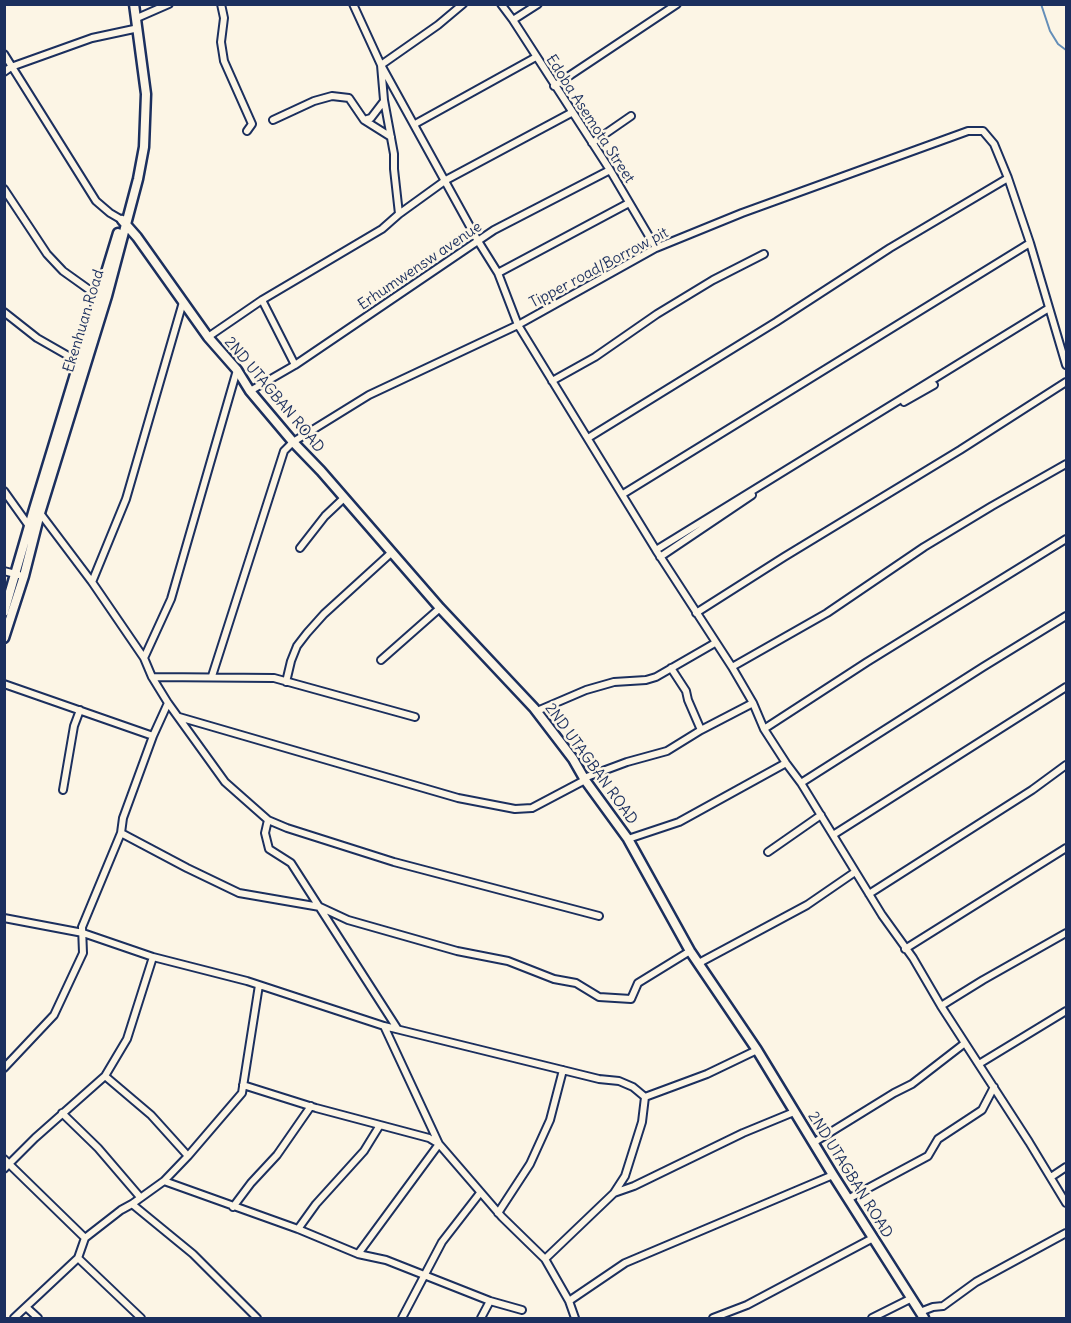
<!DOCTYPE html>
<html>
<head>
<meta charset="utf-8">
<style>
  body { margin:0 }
  #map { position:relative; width:1071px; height:1323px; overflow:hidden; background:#fcf5e5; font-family:Delius,sans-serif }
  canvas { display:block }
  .frame { position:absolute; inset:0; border:6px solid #1b2f5e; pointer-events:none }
</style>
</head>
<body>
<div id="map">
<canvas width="1071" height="1323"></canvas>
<div class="frame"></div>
</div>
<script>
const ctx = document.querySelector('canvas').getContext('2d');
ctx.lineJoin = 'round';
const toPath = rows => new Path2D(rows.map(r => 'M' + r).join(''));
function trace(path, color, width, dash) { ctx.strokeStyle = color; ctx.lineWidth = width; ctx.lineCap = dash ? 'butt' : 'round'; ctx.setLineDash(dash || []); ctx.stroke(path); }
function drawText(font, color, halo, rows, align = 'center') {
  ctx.font = font + ' Delius,sans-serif'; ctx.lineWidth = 5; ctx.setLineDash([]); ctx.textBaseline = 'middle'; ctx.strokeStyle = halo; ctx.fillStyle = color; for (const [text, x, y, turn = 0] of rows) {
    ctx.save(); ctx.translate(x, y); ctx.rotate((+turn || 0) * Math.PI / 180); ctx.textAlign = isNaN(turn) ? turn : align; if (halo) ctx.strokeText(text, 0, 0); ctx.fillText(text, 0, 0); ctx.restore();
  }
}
trace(toPath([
  [1041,4,1050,31,1058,44,1066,50]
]), '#648eb8', 2);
const street = toPath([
  [221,4,224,18,221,42,224,61,252,124,247,131],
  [353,4,381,65,478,241,498,273,518,325,656,550,732,667,753,703,764,729,786,763,801,783,882,915,913,958,941,1006,1029,1142,1066,1203],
  [501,4,513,20,610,170,656,248],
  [137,18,169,4],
  [513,20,538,4],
  [4,54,96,201,110,213,122,220],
  [4,72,11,67,92,38,134,29],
  [554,86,677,4],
  [273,120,314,101,332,96,349,98,364,120,391,137],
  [364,120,371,118,384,101],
  [415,124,536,57],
  [592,143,631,116],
  [4,189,47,254,63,271,98,296],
  [399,214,394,169,394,154,384,100,381,65,438,25,463,4],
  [498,273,629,203],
  [262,300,295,365],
  [4,312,37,338,79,362],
  [208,337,262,300,382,229,399,214,446,180,571,113],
  [552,381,595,357,657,314,713,280,764,254],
  [250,391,295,365,494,230,610,170],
  [904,402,934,385],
  [588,438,776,322,890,248,1008,178],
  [4,491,29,526],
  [623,494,1030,243],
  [40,513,92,582,144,658,152,677,168,703,225,782,268,820,265,833,269,849,291,863,397,1028],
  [300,548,325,516,344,498],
  [656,550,1049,308],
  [660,557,752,495],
  [4,571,19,575],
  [92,582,126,499,183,302],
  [696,613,784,557,960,450,1066,382],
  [144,658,171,599,237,370],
  [381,660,440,608],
  [732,667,827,613,924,547,992,506,1066,464],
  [212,676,284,451,293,442,369,395,518,325,656,248,742,213,968,131,983,131,994,144,1008,178,1030,243,1066,365],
  [152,677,274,678,415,717],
  [286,682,291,661,297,646,307,633,324,614,391,553],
  [4,684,153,736],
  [537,711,586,690,614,682,646,680,656,677,715,643],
  [179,717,458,798,515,809,532,808,585,780],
  [764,729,867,662,1066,539],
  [701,730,753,703],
  [584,778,627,762,667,751,701,730,688,700,686,691,671,668],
  [801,783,983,667,1066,616],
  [63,790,74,726,80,710],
  [268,820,287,828,394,862,599,916],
  [121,833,187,868,239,893,320,907,348,920,457,951,508,961,554,979,576,983,599,997,631,999,638,983,690,951],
  [833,835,1066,687],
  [628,839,679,822,786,763],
  [768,852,821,815],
  [869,894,1032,790,1066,765],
  [4,918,83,933,153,957,247,981,384,1026,599,1079,619,1081,633,1087,645,1097,707,1074,757,1050],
  [905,949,1066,848],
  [699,963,807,905,855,872],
  [941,1006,983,980,1066,933],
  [384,1026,439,1144,502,1217,545,1259,569,1301,575,1318],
  [979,1064,1066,1011],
  [4,1068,54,1015,83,953,82,927,121,833,123,818,153,736,168,703],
  [105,1076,151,1115,188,1156],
  [243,1085,316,1108,429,1138,439,1144,358,1254],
  [62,1113,98,1148,140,1197],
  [813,1143,894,1093,912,1084,965,1043],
  [4,1159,85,1238],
  [4,1169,35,1138,105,1076,127,1039,153,957],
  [1051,1177,1066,1167],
  [164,1181,298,1229,358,1254,386,1260,490,1301,522,1310],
  [614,1193,634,1186,743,1133,794,1112],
  [848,1199,928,1156,938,1139,982,1110,994,1087],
  [132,1204,193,1254,257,1318],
  [233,1207,251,1183,277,1155,311,1106],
  [498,1213,530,1164,550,1120,563,1070],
  [298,1229,316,1204,364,1151,380,1125],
  [78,1258,141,1318],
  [545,1259,614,1193,625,1176,642,1122,645,1097],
  [569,1301,625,1263,833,1175],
  [26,1307,38,1318],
  [920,1312,933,1307,943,1306,976,1282,1066,1233],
  [14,1318,78,1258,85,1238,121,1210,132,1204,164,1181,188,1156,242,1093,259,985],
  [402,1318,442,1242,480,1193],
  [481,1318,490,1301],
  [713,1318,747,1305,873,1238],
  [872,1318,912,1298]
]);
const secondary = toPath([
  [122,220,137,237,208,337,237,370,250,391,293,442,321,471,440,608,534,708,573,759,585,780,628,839,690,951,757,1050,833,1175,924,1318],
  [4,612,34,509,118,233],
  [4,638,24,576,40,513,107,296,138,179,144,147,146,94,134,4]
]);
trace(street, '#1b2f5e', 10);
trace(secondary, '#1b2f5e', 13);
trace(street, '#fcf5e5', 6);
trace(secondary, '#fcf5e5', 8);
drawText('15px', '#1b2f5e', '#fcf5e5', [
  ["Edoba Asemota Street",590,119,57],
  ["Erhumwensw avenue",420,266,-34],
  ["Tipper road/Borrow pit",599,268,-28],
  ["Ekenhuan Road",84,321,-73],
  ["2ND UTAGBAN ROAD",274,395,50],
  ["2ND UTAGBAN ROAD",591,764,54],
  ["2ND UTAGBAN ROAD",850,1175,58]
]);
</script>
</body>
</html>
